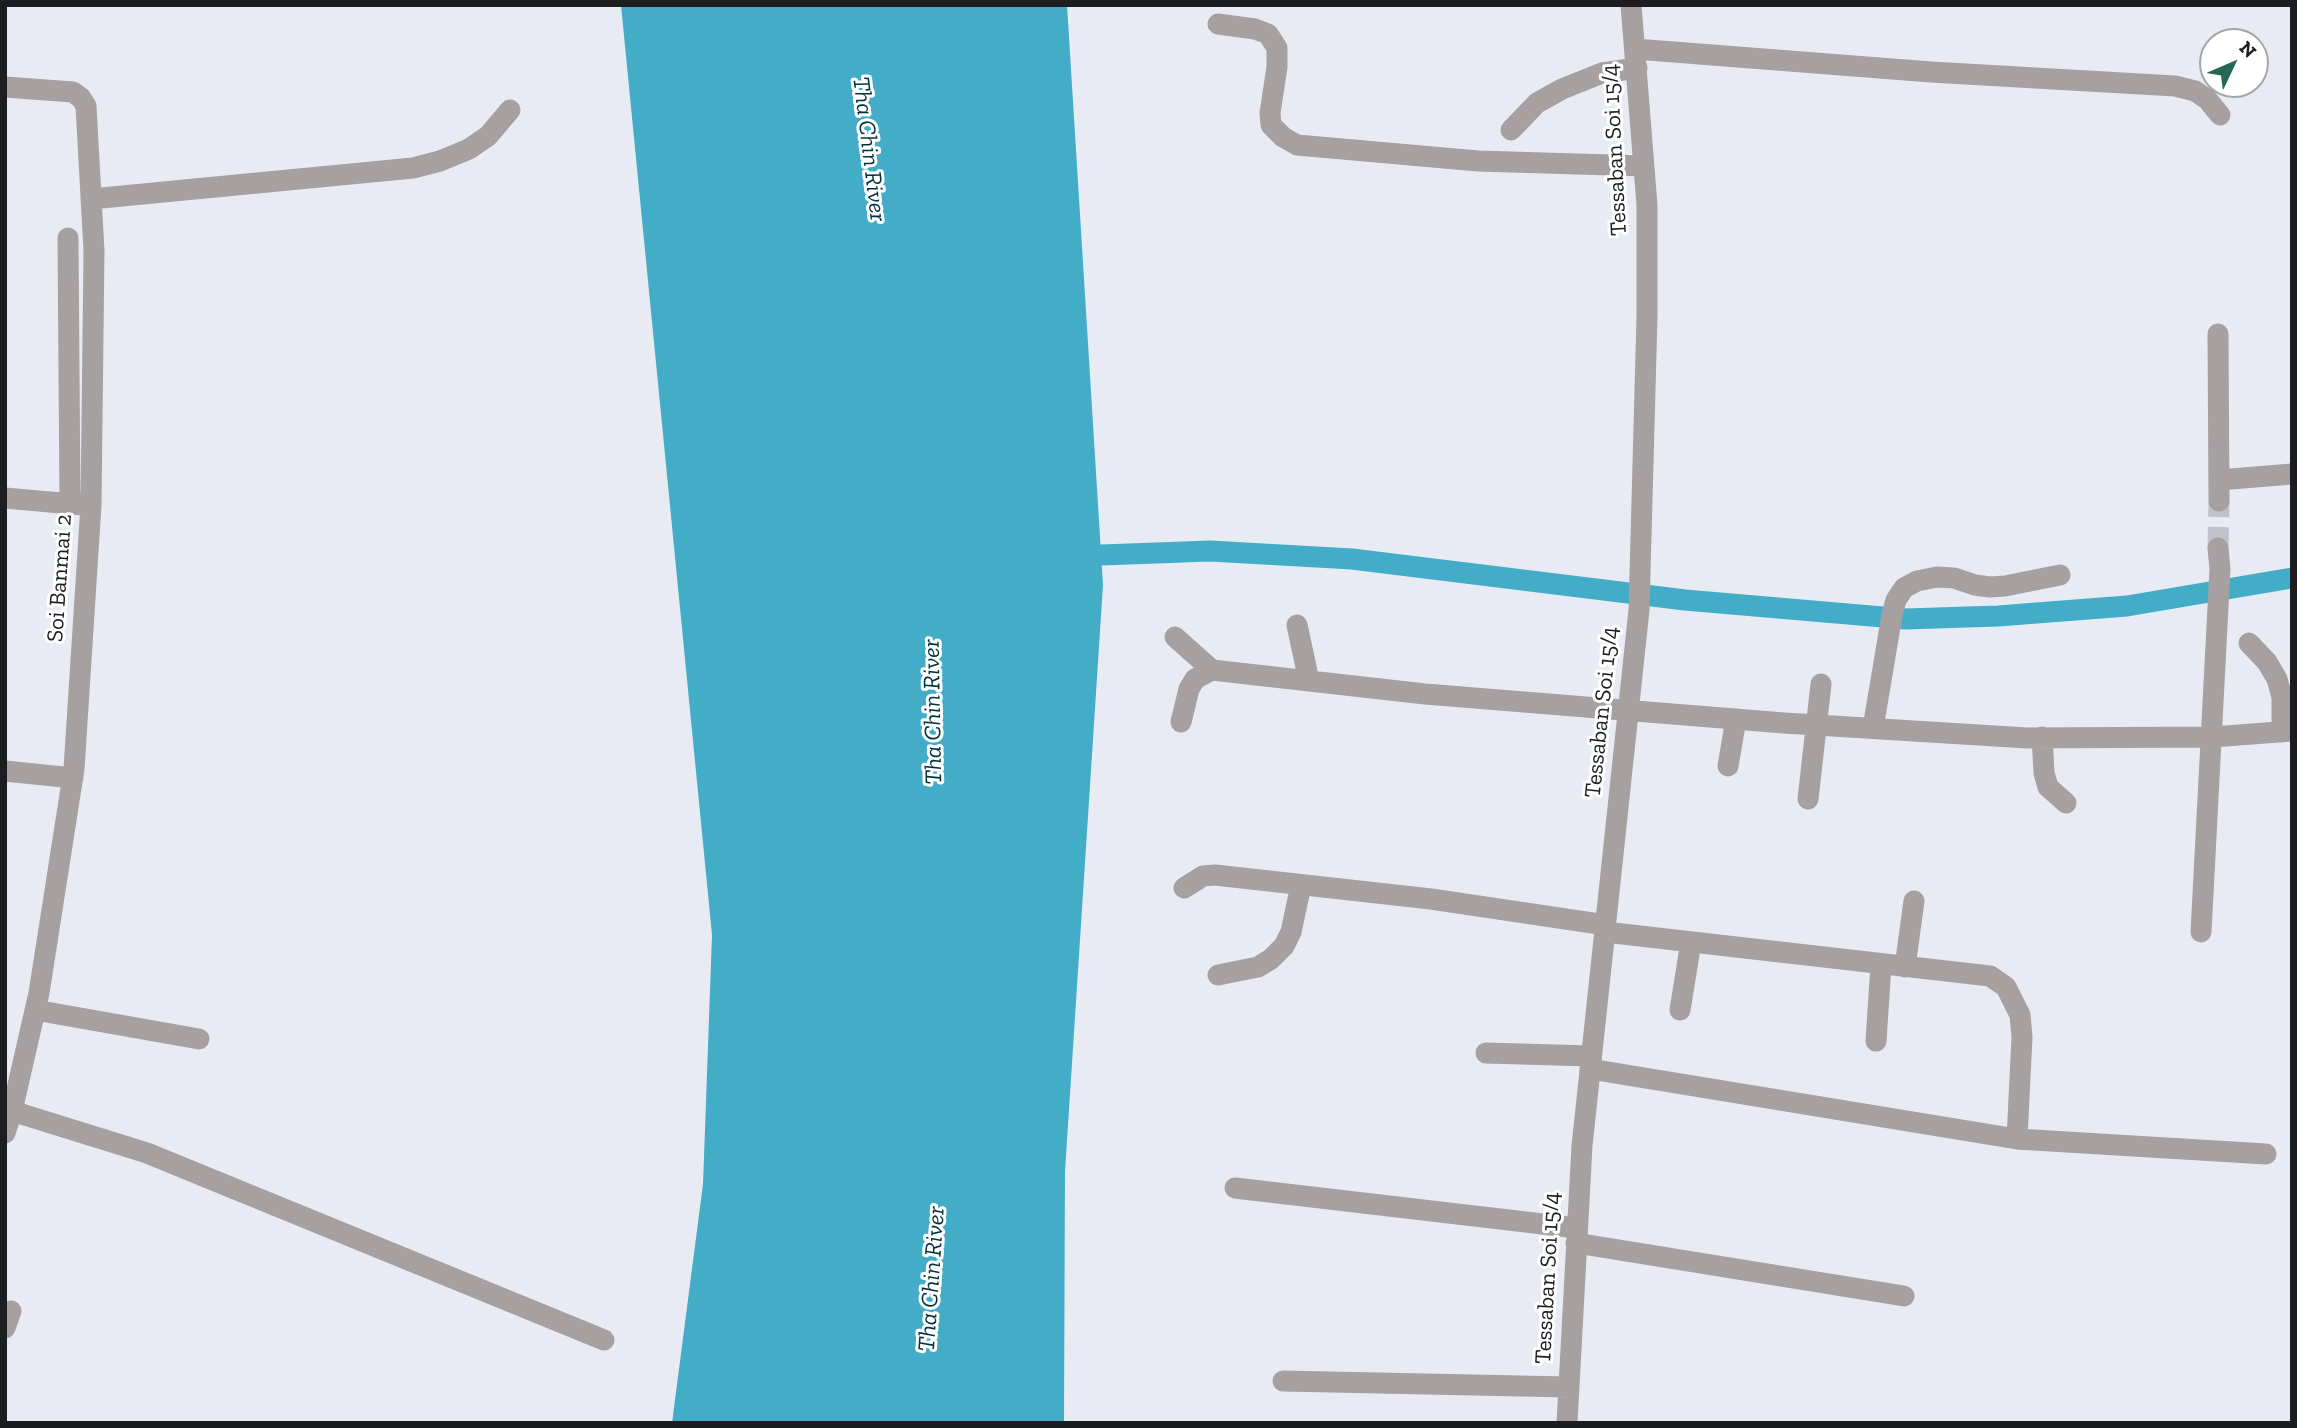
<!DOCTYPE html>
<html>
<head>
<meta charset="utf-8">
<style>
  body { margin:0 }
  #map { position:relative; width:2297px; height:1428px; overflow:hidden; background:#e8ebf4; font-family:"Zilla Slab",serif }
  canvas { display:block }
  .frame { position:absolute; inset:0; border:7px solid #1c1d20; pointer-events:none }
  .north { position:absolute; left:2199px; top:28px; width:70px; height:70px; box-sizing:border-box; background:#fff; border:2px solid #a4a5a6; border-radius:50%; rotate:46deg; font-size:19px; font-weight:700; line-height:28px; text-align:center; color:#1c1d20 }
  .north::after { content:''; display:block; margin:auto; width:24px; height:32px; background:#276756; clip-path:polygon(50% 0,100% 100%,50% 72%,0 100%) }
</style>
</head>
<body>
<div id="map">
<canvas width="2297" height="1428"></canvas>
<div class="frame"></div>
<div class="north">N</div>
</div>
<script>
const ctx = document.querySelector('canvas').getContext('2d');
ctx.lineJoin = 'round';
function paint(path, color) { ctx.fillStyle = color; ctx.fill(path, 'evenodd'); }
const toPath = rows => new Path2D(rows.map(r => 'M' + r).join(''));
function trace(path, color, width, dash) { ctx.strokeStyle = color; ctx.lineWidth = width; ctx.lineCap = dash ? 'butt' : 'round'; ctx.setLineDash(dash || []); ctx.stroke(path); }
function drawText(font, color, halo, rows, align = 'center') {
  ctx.font = font + ' "Zilla Slab",serif'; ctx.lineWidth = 6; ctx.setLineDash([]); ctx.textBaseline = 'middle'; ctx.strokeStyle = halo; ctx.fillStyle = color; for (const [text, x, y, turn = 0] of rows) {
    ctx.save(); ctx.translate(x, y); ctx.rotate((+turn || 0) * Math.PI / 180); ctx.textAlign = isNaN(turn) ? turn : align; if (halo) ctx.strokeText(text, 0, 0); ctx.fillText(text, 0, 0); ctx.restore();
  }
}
paint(toPath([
  [621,5,1067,5,1103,585,1065,1171,1064,1423,672,1423,703,1184,712,935]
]), '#43adc8');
trace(toPath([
  [1075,556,1210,551,1352,559,1685,600,1906,619,1998,616,2127,606,2292,578]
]), '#43adc8', 21);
trace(toPath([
  [2218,548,2219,501]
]), '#bfc2ca', 21, [21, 10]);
trace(toPath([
  [1218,24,1255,29,1268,34,1277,48,1277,67,1270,113,1271,125,1283,137,1297,145,1478,161,1644,166],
  [1635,49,1931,72,2175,86,2195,91,2207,99,2220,115],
  [5,87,73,92,81,98,86,106,94,251,91,505,74,769,39,993,12,1111,5,1133],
  [1511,130,1537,103,1562,89,1602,73,1637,68],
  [91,199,413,168,440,161,469,149,488,136,510,110],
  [68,238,70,504],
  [2218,334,2219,501],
  [2219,480,2292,474],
  [5,498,83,505],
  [1297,625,1309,681],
  [1175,637,1212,670,1425,694,1784,723,2027,738,2212,737,2292,731],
  [2249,643,2267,662,2277,679,2282,697,2282,732],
  [1181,722,1189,689,1195,679,1212,670],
  [1873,728,1892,615,1896,600,1904,588,1917,581,1937,577,1954,578,1975,585,1990,587,2005,586,2060,575],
  [2042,737,2044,773,2048,787,2066,803],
  [1728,766,1736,719],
  [5,771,73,778],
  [1808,799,1821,684],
  [1184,888,1203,876,1215,875,1431,899,1606,925],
  [1605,932,1990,976,2006,987,2020,1015,2022,1037,2017,1139],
  [2201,932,2220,569,2218,548],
  [1905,967,1914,901],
  [1218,975,1258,967,1271,959,1284,946,1291,932,1301,885],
  [35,1010,199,1039],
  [1680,1010,1691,942],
  [1876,1041,1881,965],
  [1486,1053,1591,1056],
  [1590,1069,2017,1139,2266,1154],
  [12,1111,147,1153,604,1340],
  [1235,1188,1577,1228],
  [1576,1243,1904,1296],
  [5,1328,11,1311],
  [1283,1381,1568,1387],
  [1567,1423,1582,1146,1639,610,1647,317,1647,205,1631,5]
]), '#a6a1a0', 21);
drawText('23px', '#1c1d20', '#fff', [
  ["Tessaban Soi 15/4",1615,150,-93],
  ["Soi Banmai 2",60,578,-86],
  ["Tessaban Soi 15/4",1602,712,-84],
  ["Tessaban Soi 15/4",1548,1278,-87]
]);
drawText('italic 24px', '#00323e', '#fff', [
  ["Tha Chin River",869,149,83],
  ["Tha Chin River",933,712,-91],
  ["Tha Chin River",932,1279,-86]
]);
</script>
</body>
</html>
